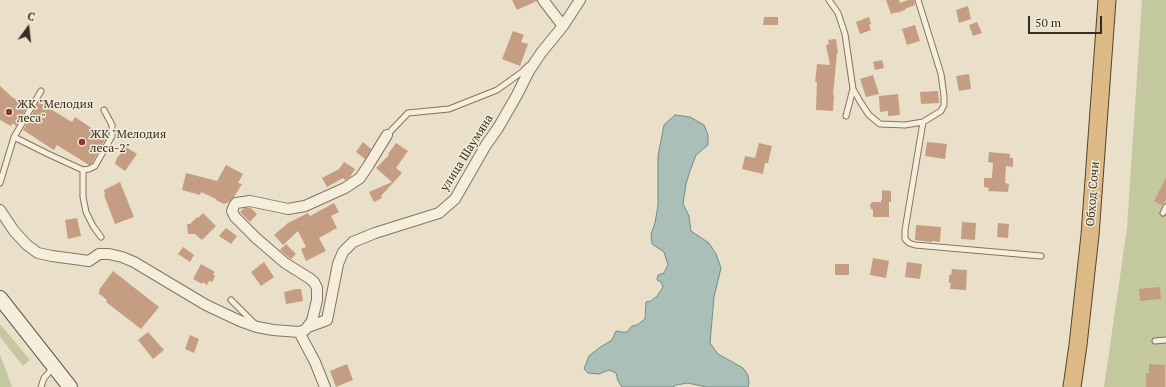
<!DOCTYPE html>
<html>
<head>
<meta charset="utf-8">
<style>
  body { margin:0 }
  #map { position:relative; width:1166px; height:387px; overflow:hidden; background:#eae0c9; font-family:"PT Serif",serif }
  canvas { display:block }
  .north { position:absolute; left:8px; top:8px; width:40px; height:40px; -webkit-text-stroke:3px #f2ebd8; paint-order:stroke; rotate:15deg; font-size:11px; font-weight:700; line-height:16px; text-align:center; color:#372c22 }
  .north::after { content:''; display:block; margin:auto; width:14px; height:18px; background:#372c22; clip-path:polygon(50% 0,100% 100%,50% 72%,0 100%) }
  .scale { position:absolute; left:1028px; top:16px; width:74px; height:18px; box-sizing:border-box; border:2px solid #372c22; border-top:0; padding-left:5px; font-size:12px; line-height:14px; white-space:nowrap; color:#372c22; -webkit-text-stroke:3px #f2ebd8; paint-order:stroke }
</style>
</head>
<body>
<div id="map">
<canvas width="1166" height="387"></canvas>
<div class="north">С</div>
<div class="scale">50 m</div>
</div>
<script>
const ctx = document.querySelector('canvas').getContext('2d');
ctx.lineJoin = 'round';
function paint(path, color) { ctx.fillStyle = color; ctx.fill(path, 'evenodd'); }
const toPath = rows => new Path2D(rows.map(r => 'M' + r).join(''));
function trace(path, color, width, dash) { ctx.strokeStyle = color; ctx.lineWidth = width; ctx.lineCap = dash ? 'butt' : 'round'; ctx.setLineDash(dash || []); ctx.stroke(path); }
function drawText(font, color, halo, rows, align = 'center') {
  ctx.font = font + ' "PT Serif",serif'; ctx.lineWidth = 3; ctx.setLineDash([]); ctx.textBaseline = 'middle'; ctx.strokeStyle = halo; ctx.fillStyle = color; for (const [text, x, y, turn = 0] of rows) {
    ctx.save(); ctx.translate(x, y); ctx.rotate((+turn || 0) * Math.PI / 180); ctx.textAlign = isNaN(turn) ? turn : align; if (halo) ctx.strokeText(text, 0, 0); ctx.fillText(text, 0, 0); ctx.restore();
  }
}
paint(toPath([
  [1142,0,1166,0,1166,387,1104,387,1127,228],
  [0,324,30,360,23,366,0,337],
  [0,355,4,365,12,387,0,387]
]), '#c3c89e');
const water = toPath([
  [675,115,690,117,704,125,708,135,708,145,696,155,690,171,686,184,683,204,689,216,691,231,709,243,716,254,721,268,714,297,710,343,718,354,743,368,748,375,749,383,748,387,706,387,688,383,676,385,673,387,622,387,618,381,616,373,609,370,599,374,588,373,584,369,589,356,599,348,612,340,616,331,622,332,627,332,632,326,637,325,645,319,646,302,651,301,657,296,663,287,661,282,657,280,658,275,664,273,668,265,664,252,652,244,651,234,655,223,658,205,658,156,664,125,675,115]
]);
paint(water, '#a9bfb8');
trace(water, '#718d86', 1);
paint(toPath([
  [512,0,537,0,537,1,517,10],
  [886,0,899,0,900,3,908,0,914,0,915,5,905,9,905,10,897,13,897,12,891,14],
  [968,6,971,19,959,23,956,10],
  [764,17,778,17,778,25,763,25],
  [869,17,871,24,869,25,871,30,860,34,856,22],
  [977,22,982,33,973,36,969,25],
  [915,25,920,41,907,45,902,29],
  [513,31,524,35,521,42,528,44,520,66,502,59],
  [836,39,838,53,837,53,833,95,834,95,833,111,816,110,817,82,815,82,817,64,830,65,826,45,829,44,828,40],
  [882,60,884,68,875,70,873,62],
  [969,74,971,89,959,91,956,76],
  [873,75,879,94,866,97,860,79],
  [0,86,12,97,27,107,16,126,13,123,11,126,0,120],
  [938,91,939,103,921,104,920,92],
  [898,94,900,115,888,116,888,111,880,112,879,96],
  [39,102,72,122,75,117,106,138,92,163,89,165,57,145,54,150,23,130],
  [363,142,371,149,365,159,356,152],
  [927,142,947,144,945,159,925,156],
  [396,143,408,151,396,168,402,173,381,196,382,198,374,202,369,192,392,182,376,168,389,155,388,154],
  [759,143,772,146,768,163,765,163,763,174,742,169,745,156,755,158],
  [126,147,137,154,125,171,115,164,117,158],
  [989,152,1010,154,1010,158,1013,158,1013,167,1006,166,1005,183,1009,184,1008,192,988,191,989,188,984,187,984,178,992,178,993,163,988,162],
  [344,162,355,169,350,177,345,180,343,178,327,187,322,178,339,169],
  [226,165,243,174,238,183,242,184,234,197,229,202,224,204,216,200,216,199,201,192,200,195,182,190,186,173,217,181],
  [1166,178,1166,200,1162,205,1154,201],
  [120,182,134,217,115,224,104,195,105,194,104,190],
  [882,190,891,191,891,202,889,202,889,217,873,217,873,210,871,209,870,205,871,203,873,202,881,202,881,200,882,200],
  [334,203,339,212,331,216,337,228,319,238,326,251,306,261,301,249,306,247,298,231,283,245,274,235,288,223,308,213,310,216],
  [244,208,251,208,257,214,250,222,240,212],
  [203,213,216,226,202,240,195,234,188,234,187,224,190,224,197,217,198,218],
  [77,218,81,236,68,239,65,220],
  [962,222,976,223,975,240,961,239],
  [998,223,1009,224,1008,238,997,237],
  [916,225,941,227,940,242,933,241,931,242,915,240],
  [226,228,237,236,231,244,219,236],
  [286,244,296,254,291,259,280,250],
  [183,247,194,255,190,262,178,254],
  [873,258,889,261,886,278,870,275],
  [264,262,274,277,261,286,251,272],
  [907,262,922,264,920,279,905,277],
  [201,264,215,272,213,274,215,276,212,282,209,281,207,285,203,282,202,284,193,279],
  [835,264,849,264,849,275,835,275],
  [952,269,967,270,966,290,950,289,951,283,949,283,949,275,951,275],
  [113,271,159,307,141,329,106,302,107,300,98,293,100,291,99,290],
  [1160,287,1161,299,1140,301,1139,289],
  [296,289,301,289,303,301,286,304,284,292],
  [148,332,164,350,153,359,138,340],
  [190,335,199,339,194,353,185,349],
  [347,364,353,380,336,387,330,371],
  [1149,364,1165,365,1165,387,1146,387,1146,373,1149,373]
]), '#c59d83');
const service = toPath([
  [829,0,838,13,845,34,853,89,861,103,869,115,880,124,905,125,923,122,941,111,944,105,944,96,941,74,918,0],
  [846,116,853,89],
  [923,122,905,230,905,239,909,243,915,245,1041,256],
  [387,135,408,113,449,109,497,90,522,72,528,66],
  [14,137,48,154,83,170,89,169,95,166,112,136,112,125,104,110],
  [83,170,83,197,86,212,93,226,101,237],
  [0,183,14,137,41,91],
  [1163,213,1166,207],
  [231,300,254,323],
  [1155,341,1166,340],
  [41,387,44,378,53,368]
]);
const minor = toPath([
  [543,0,563,26],
  [0,210,14,231,27,245,38,253,52,256,89,261,99,254,109,254,122,257,134,262,206,305,240,321,257,327,273,330,299,332,305,330,312,321,317,300,317,288,314,282,309,278,285,263,256,238,235,217,232,211,234,206,236,203,250,201,288,209,305,206,345,188,360,178,368,166,387,135],
  [308,327,327,320,338,264,343,252,353,242,375,233,439,213,455,199,486,145,498,128,517,95,529,71,541,53,563,26,580,0],
  [299,332,315,362,325,387]
]);
const secondary = toPath([
  [0,298,70,387]
]);
const trunk = toPath([
  [1072,387,1078,345,1090,235,1107,0]
]);
trace(service, '#857360', 7);
trace(minor, '#857360', 12);
trace(secondary, '#675443', 16);
trace(trunk, '#544233', 19);
trace(service, '#f6eedc', 5);
trace(minor, '#f6eedc', 10);
trace(secondary, '#f6eedc', 14);
trace(trunk, '#dcb985', 17);
for (const [x, y, r, color] of [
  [9,112,4,"#8e3637"],
  [82,142,4,"#8e3637"]
]) { const dot = new Path2D(); dot.arc(x, y, r, 0, 2 * Math.PI); ctx.fillStyle = color; ctx.fill(dot); trace(dot, '#f2ebd8', 1.5); }
drawText('12px', '#372c22', '#f2ebd8', [
  ["ЖК \"Мелодия",17,105],
  ["леса\"",17,119],
  ["ЖК \"Мелодия",90,135],
  ["леса-2\"",90,149]
], 'left');
drawText('12px', '#372c22', '#f2ebd8', [
  ["улица Шаумяна",467,153,-58],
  ["Обход Сочи",1093,194,-86]
]);
</script>
</body>
</html>
